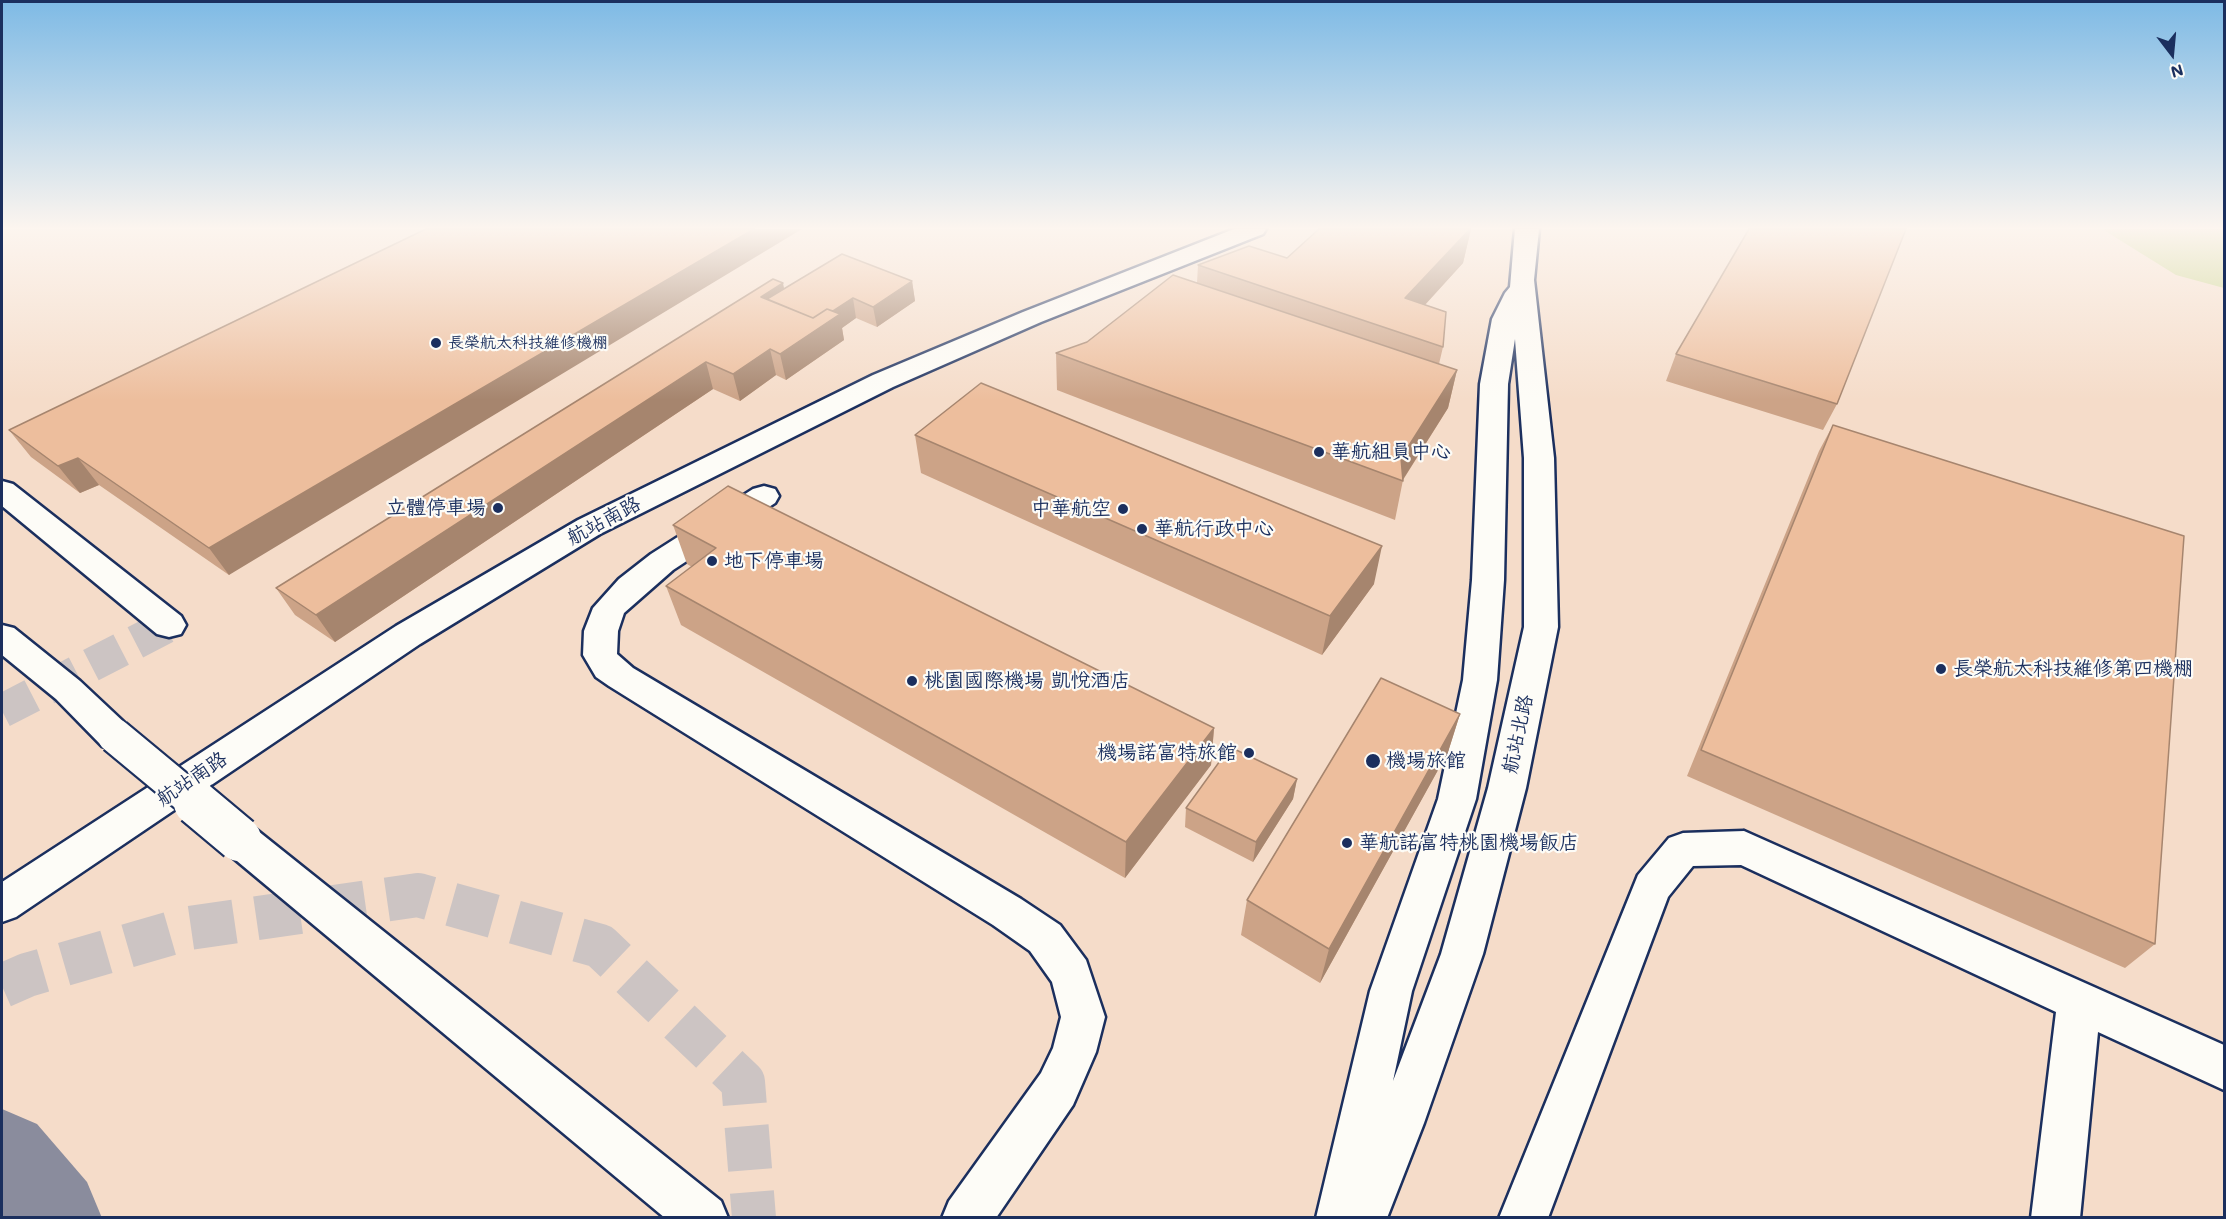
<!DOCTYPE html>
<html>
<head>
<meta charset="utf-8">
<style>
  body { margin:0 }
  #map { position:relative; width:2226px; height:1219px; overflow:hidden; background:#f8e9dc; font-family:Mali,sans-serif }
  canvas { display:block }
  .frame { position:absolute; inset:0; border:3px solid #1b2f5e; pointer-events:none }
  .north { position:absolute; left:2142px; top:24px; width:60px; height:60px; -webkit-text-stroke:4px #fdfcf7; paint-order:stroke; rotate:164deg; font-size:16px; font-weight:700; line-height:24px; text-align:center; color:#1b2f5e }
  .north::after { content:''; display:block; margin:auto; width:21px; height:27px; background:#1b2f5e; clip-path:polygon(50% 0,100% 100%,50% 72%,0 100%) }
</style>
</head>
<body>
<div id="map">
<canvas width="2226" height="1219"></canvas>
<div class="frame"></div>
<div class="north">N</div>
</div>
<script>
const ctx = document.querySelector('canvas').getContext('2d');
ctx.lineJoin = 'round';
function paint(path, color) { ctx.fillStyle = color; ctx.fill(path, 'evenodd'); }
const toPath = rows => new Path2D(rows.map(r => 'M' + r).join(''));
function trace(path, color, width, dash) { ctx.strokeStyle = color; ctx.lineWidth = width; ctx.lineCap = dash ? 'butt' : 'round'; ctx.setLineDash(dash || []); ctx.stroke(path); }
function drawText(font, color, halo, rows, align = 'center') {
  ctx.font = font + ' Mali,"LXGW WenKai TC",sans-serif'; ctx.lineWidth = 4.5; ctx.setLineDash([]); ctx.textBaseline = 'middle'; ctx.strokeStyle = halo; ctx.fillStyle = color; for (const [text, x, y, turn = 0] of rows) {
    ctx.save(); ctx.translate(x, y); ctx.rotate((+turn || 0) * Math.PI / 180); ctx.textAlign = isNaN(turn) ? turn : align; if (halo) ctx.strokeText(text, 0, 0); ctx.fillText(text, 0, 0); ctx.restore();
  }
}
paint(toPath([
  [2,229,2224,229,2224,1217,2,1218]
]), '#f5dcc9');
paint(toPath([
  [2102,229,2224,229,2224,288,2176,275]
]), '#c5d285');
paint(toPath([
  [2,1109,37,1124,87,1182,102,1218,2,1218,2,1109]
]), '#8a8c9d');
trace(toPath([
  [2,711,169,625]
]), '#ccc4c3', 34, [34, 16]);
trace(toPath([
  [2,986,27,975,189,928,418,895,600,946,743,1082,754,1218]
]), '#ccc4c3', 44, [44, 22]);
const minor = toPath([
  [1234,229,1266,229,1263,234,1041,322,893,387,600,534,420,644,16,917,2,922,2,882,396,626,578,520,873,375,1023,312,1234,229],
  [1515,229,1539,229,1534,280,1554,458,1558,627,1526,788,1483,954,1424,1123,1387,1218,1316,1218,1370,991,1438,799,1463,680,1472,580,1480,384,1492,319,1505,293,1510,287,1515,229],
  [1515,339,1524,458,1524,627,1488,788,1441,954,1393,1081,1412,991,1476,799,1497,680,1504,580,1508,384,1515,339],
  [2,481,13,484,181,616,186,625,181,634,169,637,157,634,2,506,2,481],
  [764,486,775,489,779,496,775,503,673,570,624,613,618,631,617,654,633,668,1021,899,1060,925,1086,960,1105,1017,1096,1052,1073,1105,996,1218,942,1218,949,1201,1041,1073,1053,1048,1061,1017,1052,982,1030,951,993,925,609,686,596,677,583,655,584,631,593,608,619,579,651,554,753,489,764,486],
  [2,625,14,628,80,681,128,726,133,736,128,746,115,750,102,746,56,699,2,655,2,625],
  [239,822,253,827,721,1201,728,1218,665,1218,225,851,219,839,225,827,239,822],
  [1744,831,2224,1045,2224,1090,2098,1032,2080,1218,2031,1218,2056,1012,1741,865,1693,866,1668,897,1548,1218,1499,1218,1638,875,1669,838,1683,833,1744,831]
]);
trace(minor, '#1b2f5e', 5);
paint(minor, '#fdfcf7');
const minorBridgeFar1 = toPath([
  [115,736,197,804]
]);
const minorBridge = toPath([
  [196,803,239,839]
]);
trace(minorBridgeFar1, '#1b2f5e', 38, []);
trace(minorBridge, '#1b2f5e', 48, []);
trace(minorBridgeFar1, '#fdfcf7', 34);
trace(minorBridge, '#fdfcf7', 44);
paint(toPath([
  [426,229,229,575,99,485,80,493,31,457,9,430],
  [1319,229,1471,229,1463,263,1425,305,1443,347,1439,364,1457,370,1448,408,1403,480,1395,520,1057,390,1056,353,1087,342,1197,283,1198,265,1287,258],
  [912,281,915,301,877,327,856,318,842,328,844,340,786,380,776,375,740,401,713,389,335,642,295,615,276,588,784,289],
  [1676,354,1837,404,1823,430,1666,381],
  [1833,425,2155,944,2125,968,1687,776,1819,451],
  [915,435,1374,584,1322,655,921,473],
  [673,525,1214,728,1211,765,1125,878,681,625,666,586,692,567,687,564],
  [1460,714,1448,752,1320,983,1241,935,1247,900],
  [1297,779,1293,799,1253,862,1185,827,1186,808]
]), '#cca387');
paint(toPath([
  [754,229,802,229,229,575,209,548],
  [1470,229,1471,229,1463,263,1400,332,1405,298],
  [912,281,915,301,877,327,873,307],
  [783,283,788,308,761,297],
  [853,298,856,318,842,328,844,340,786,380,780,354,814,324],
  [770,349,776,375,740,401,733,374],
  [706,362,713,389,335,642,316,615],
  [1457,370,1448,408,1402,481,1401,458],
  [78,458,99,485,80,493,58,466],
  [1382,546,1374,584,1322,655,1330,616],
  [1460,714,1448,752,1320,983,1329,949],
  [1214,728,1211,765,1125,878,1126,842],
  [1297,779,1293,799,1253,862,1256,842]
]), '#a6856e');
const building = toPath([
  [426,229,754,229,209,548,78,458,58,466,9,430,426,229],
  [1319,229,1470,229,1405,298,1446,312,1443,347,1198,265,1249,246,1287,258,1319,229],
  [1749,229,1906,229,1837,404,1676,354,1749,229],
  [842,254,912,281,873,307,853,298,833,311,827,309,813,318,767,299,842,254],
  [1173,275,1457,370,1401,458,1403,481,1056,353,1087,342,1173,275],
  [773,279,783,283,761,297,813,318,827,309,840,314,780,354,770,349,733,374,706,362,316,615,276,588,773,279],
  [981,383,1382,546,1330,616,915,435,981,383],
  [1833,425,2184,536,2155,944,1701,750,1833,425],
  [728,486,1214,728,1126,842,666,586,716,548,673,525,728,486],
  [1381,678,1460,714,1329,949,1247,900,1381,678],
  [1230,747,1297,779,1256,842,1186,808,1230,747]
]);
paint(building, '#edbe9d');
trace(building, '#a6856e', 1.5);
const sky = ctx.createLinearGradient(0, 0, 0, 400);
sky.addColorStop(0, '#7ebae5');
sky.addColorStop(0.57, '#fcf5ef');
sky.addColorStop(1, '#fcf5ef00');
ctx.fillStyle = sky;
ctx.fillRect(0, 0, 2226, 400);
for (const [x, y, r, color] of [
  [436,343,6,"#1b2f5e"],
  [1319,452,6,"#1b2f5e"],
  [498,508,6,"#1b2f5e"],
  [1123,509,6,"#1b2f5e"],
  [1142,529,6,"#1b2f5e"],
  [712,561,6,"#1b2f5e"],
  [1941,669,6,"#1b2f5e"],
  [912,681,6,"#1b2f5e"],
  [1249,753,6,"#1b2f5e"],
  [1373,761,8,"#1b2f5e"],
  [1347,843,6,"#1b2f5e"]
]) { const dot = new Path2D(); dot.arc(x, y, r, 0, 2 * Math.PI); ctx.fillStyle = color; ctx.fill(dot); trace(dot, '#fdfcf7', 2); }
drawText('16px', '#1b2f5e', '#fdfcf7', [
  ["長榮航太科技維修機棚",448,343]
], 'left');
drawText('20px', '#1b2f5e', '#fdfcf7', [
  ["華航組員中心",1331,452],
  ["立體停車場",486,508,"right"],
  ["中華航空",1111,509,"right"],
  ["華航行政中心",1154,529],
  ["地下停車場",724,561],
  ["長榮航太科技維修第四機棚",1953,669],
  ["桃園國際機場 凱悅酒店",924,681],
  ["機場諾富特旅館",1237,753,"right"],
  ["機場旅館",1386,761],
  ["華航諾富特桃園機場飯店",1359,843]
], 'left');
drawText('20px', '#1b2f5e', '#fdfcf7', [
  ["航站南路",604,521,-28],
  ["航站北路",1518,734,-78],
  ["航站南路",192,779,-34]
]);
</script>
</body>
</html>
